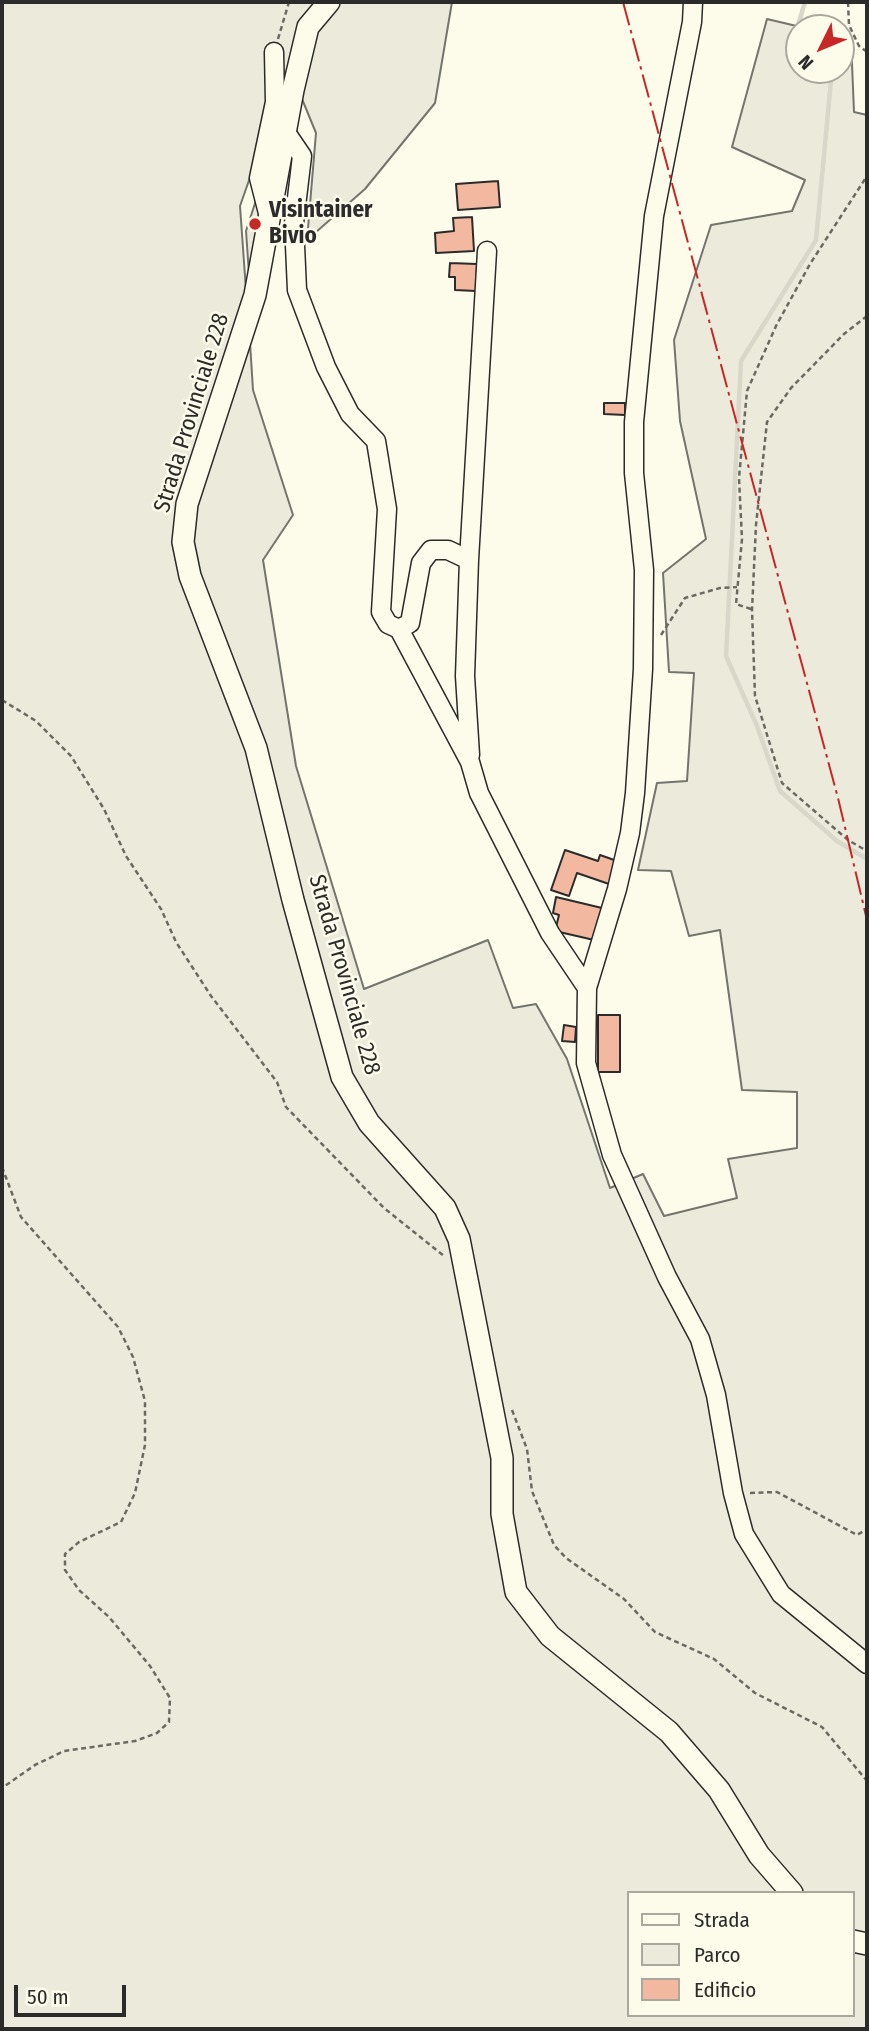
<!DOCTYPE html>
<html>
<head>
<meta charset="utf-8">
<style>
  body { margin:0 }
  #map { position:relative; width:869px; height:2031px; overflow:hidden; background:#fdfbea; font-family:"Fira Sans Condensed",sans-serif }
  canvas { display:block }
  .frame { position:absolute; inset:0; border:4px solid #2b2b2b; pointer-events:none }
  .legend { position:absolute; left:627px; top:1891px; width:228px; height:126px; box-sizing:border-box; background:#fdfbea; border:2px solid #a9a89e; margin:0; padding:9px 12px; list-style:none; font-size:21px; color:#2b2b2b }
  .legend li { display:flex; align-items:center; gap:14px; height:35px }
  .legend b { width:35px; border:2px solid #a9a89e }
  .north { position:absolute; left:785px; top:14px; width:70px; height:70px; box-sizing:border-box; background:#fdfbea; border:2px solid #a9a89e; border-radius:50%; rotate:227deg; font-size:19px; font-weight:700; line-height:28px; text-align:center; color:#2b2b2b }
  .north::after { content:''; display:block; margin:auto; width:24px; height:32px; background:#c62828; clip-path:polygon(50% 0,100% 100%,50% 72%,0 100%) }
  .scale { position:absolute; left:14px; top:1985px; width:112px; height:32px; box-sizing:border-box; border:4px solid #2b2b2b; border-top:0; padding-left:9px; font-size:21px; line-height:24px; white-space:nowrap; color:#2b2b2b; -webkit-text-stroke:5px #fdfbea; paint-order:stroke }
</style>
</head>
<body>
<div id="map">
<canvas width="869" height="2031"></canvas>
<div class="frame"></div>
<ul class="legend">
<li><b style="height:9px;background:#fdfbea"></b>Strada</li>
<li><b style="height:19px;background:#ecebdb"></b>Parco</li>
<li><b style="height:19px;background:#f2b8a0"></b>Edificio</li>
</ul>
<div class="north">N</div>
<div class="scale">50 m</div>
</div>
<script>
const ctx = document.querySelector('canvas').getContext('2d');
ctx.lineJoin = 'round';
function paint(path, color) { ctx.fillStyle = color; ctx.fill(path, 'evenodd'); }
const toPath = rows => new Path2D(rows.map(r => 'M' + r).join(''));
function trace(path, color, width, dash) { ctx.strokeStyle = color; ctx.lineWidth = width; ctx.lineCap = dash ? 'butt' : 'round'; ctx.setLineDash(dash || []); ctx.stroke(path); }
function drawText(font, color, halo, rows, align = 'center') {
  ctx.font = font + ' "Fira Sans Condensed",sans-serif'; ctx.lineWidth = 5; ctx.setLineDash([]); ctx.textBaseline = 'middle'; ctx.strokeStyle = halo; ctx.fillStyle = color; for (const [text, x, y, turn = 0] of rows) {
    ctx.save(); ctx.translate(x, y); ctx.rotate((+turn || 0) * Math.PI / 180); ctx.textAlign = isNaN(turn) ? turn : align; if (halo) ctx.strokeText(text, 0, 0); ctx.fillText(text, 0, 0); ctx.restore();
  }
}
const green = toPath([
  [2,2,317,2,289,66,240,206,247,304,178,542,252,750,338,1079,441,1210,454,1240,497,1459,512,1593,666,1735,786,1893,629,1893,629,2015,853,2015,853,1946,867,1949,867,2029,2,2029,2,2],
  [339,2,452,2,435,103,365,189,307,240,316,133,300,94,315,31,339,2],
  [767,19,805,28,799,28,799,70,841,70,841,37,851,39,854,112,867,115,867,1939,853,1937,853,1893,798,1893,723,1787,554,1633,521,1590,463,1237,373,1121,347,1075,194,575,191,505,249,327,253,390,293,515,263,560,296,766,364,989,488,940,513,1008,536,1004,567,1059,610,1188,643,1174,664,1216,737,1198,728,1159,797,1148,797,1092,742,1090,720,930,689,936,671,871,638,870,657,783,687,781,694,673,669,672,663,573,706,539,680,421,674,340,711,225,792,211,805,180,732,147,767,19]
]);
paint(green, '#ecebdb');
trace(green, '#74746e', 2);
const parking = toPath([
  [259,191,265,196,249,274,246,231,259,191]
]);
paint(parking, '#eceadb');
trace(parking, '#74746e', 2);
trace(toPath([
  [799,35,796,32,805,2],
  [832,70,816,240,741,361,726,656,757,726,780,791,837,841,867,859]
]), '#d8d7c9', 4.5);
const building = toPath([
  [498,181,500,207,458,210,456,184,498,181],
  [472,217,474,251,436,253,435,233,454,231,453,218,472,217],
  [450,263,477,264,476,291,455,290,455,277,449,277,450,263],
  [604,403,625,403,625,415,604,414,604,403],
  [565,850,598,861,600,855,617,861,609,884,577,873,569,896,551,890,565,850],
  [556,897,602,908,594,940,555,931,559,915,553,913,556,897],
  [598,1015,620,1015,620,1072,598,1072,598,1015],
  [564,1025,576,1027,575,1042,562,1041,564,1025]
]);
paint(building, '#f2b8a0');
trace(building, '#2b2b2b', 2);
const minor = toPath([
  [693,2,692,22,654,216,634,422,634,473,644,570,643,669,635,793,630,833,617,889,587,988,586,1063,612,1155,667,1277,700,1339,716,1395,733,1493,744,1534,781,1594,867,1664],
  [285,131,302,156,294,223,297,290,326,367,350,414,376,441,387,509,381,612,388,624,399,629,470,762,479,793,550,933,587,988],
  [269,217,259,178,275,102,274,52],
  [469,560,487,251],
  [399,629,410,623,421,563,431,550,448,550,469,560,465,676,470,755]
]);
const major = toPath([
  [329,2,308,27,293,90,255,295,187,504,183,542,190,576,256,748,293,900,342,1077,369,1123,445,1208,459,1239,502,1458,502,1514,516,1592,550,1636,669,1732,719,1790,759,1855,792,1893],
  [853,1941,867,1944]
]);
trace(minor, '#2b2b2b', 21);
trace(major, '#2b2b2b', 24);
trace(toPath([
  [848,2,849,25,859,46,867,52],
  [278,39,289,2],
  [867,316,844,334,791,388,767,422,756,525,752,610,755,696,782,783,848,840,867,851],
  [751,609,736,604,742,539,739,478,747,391,776,326,810,264,867,176],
  [661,635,685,598,720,588,737,587],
  [2,700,36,721,71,756,104,809,126,856,161,909,176,942,211,996,277,1082,286,1107,384,1208,444,1256],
  [2,1167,21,1217,118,1327,133,1357,145,1401,145,1445,135,1493,121,1522,79,1542,65,1554,65,1570,79,1590,109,1617,150,1666,170,1698,169,1722,157,1733,135,1741,64,1751,35,1765,2,1788],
  [512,1410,527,1449,532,1491,554,1545,566,1558,624,1599,655,1632,714,1659,755,1693,822,1727,867,1781],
  [750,1493,777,1492,857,1535,867,1529]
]), '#6a6964', 2.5, [5, 3.5]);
trace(minor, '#fdfbea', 18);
trace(major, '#fdfbea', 21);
trace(toPath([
  [623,2,838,798,867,920]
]), '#c62828', 2, [24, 5, 3.5, 5]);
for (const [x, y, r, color] of [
  [255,224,7,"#c62828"]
]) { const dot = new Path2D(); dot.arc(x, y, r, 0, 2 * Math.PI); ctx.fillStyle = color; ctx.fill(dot); trace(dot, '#fdfbea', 2.5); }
drawText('bold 23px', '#2b2b2b', '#fdfbea', [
  ["Visintainer",269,211],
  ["Bivio",269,237]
], 'left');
drawText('23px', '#2b2b2b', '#fdfbea', [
  ["Strada Provinciale 228",192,413,-73],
  ["Strada Provinciale 228",344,975,74]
]);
</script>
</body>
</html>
